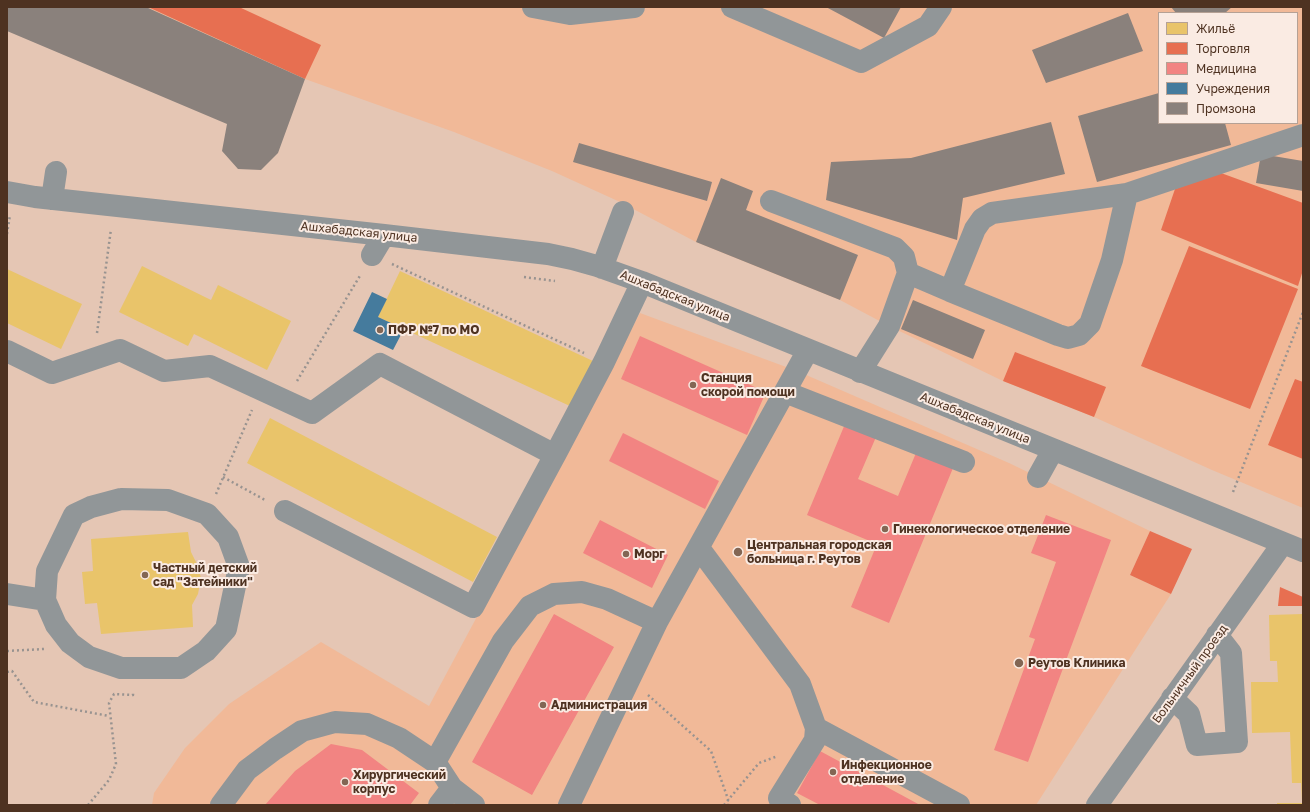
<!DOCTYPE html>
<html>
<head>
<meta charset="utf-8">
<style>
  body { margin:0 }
  #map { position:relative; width:1310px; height:812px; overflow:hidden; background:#e5c6b4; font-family:"Golos Text",sans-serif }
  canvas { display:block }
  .frame { position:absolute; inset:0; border:8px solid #4e3221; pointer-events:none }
  .legend { position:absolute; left:1158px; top:12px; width:140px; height:112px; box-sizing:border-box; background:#faebe3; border:1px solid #b5a195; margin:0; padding:5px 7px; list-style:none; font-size:12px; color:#4e3221 }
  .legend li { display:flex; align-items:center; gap:8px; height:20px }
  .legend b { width:20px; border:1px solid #b5a195 }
</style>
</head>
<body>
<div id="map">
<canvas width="1310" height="812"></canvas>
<div class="frame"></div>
<ul class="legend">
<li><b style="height:11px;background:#e9c46a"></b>Жильё</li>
<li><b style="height:11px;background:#e76f51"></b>Торговля</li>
<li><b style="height:11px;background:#f28482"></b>Медицина</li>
<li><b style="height:11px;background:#457b9d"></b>Учреждения</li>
<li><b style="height:11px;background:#8a817c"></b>Промзона</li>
</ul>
</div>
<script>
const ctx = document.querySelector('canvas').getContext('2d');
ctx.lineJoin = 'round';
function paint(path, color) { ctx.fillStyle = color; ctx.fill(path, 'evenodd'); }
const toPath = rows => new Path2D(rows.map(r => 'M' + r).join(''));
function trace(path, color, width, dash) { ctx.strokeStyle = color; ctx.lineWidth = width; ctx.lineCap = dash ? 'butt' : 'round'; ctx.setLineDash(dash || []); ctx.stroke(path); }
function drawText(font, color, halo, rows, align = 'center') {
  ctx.font = font + ' "Golos Text",sans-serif'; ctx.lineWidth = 4; ctx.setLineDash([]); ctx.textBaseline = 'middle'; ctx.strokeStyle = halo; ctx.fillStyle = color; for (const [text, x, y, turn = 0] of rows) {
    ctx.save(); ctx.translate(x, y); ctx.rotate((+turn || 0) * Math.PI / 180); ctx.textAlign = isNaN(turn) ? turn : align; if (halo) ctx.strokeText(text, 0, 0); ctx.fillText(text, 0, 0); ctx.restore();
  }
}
paint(toPath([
  [146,7,1303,7,1303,508,1212,470,1094,417,1003,381,889,326,840,300,696,242,620,202,552,171,454,132,305,79],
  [1159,13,1297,13,1297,123,1159,123],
  [640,313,797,371,1009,463,1150,531,1130,575,1171,594,1036,805,152,805,154,793,185,748,229,704,321,642,429,706]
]), '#f1b998');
paint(toPath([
  [142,266,211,300,218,285,291,321,267,370,194,334,188,346,119,312],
  [7,269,82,304,61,349,7,323],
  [400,271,593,361,572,407,378,317],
  [270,418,497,537,473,582,247,463],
  [188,532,191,552,197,564,201,578,198,594,192,605,193,627,101,634,97,603,85,604,82,572,93,571,91,539],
  [1303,614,1303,801,1302,801,1301,783,1292,783,1290,732,1252,733,1251,682,1278,682,1277,661,1270,661,1269,615],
  [1277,803,1303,803,1303,805,1277,805]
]), '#e9c46a');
paint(toPath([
  [148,7,239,7,321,45,305,79],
  [1221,173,1303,203,1303,270,1298,286,1161,230,1175,189],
  [1189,246,1298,289,1250,409,1141,366],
  [1015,352,1106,387,1094,417,1003,381],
  [1295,379,1303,382,1303,459,1268,445],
  [1150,531,1192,549,1171,594,1130,575],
  [1280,587,1303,597,1303,606,1278,606]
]), '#e76f51');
paint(toPath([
  [640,336,766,392,747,435,621,379],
  [845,424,876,437,858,479,898,496,916,453,953,468,889,623,851,607,877,544,807,515],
  [623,433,719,481,705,509,609,461],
  [1046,515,1111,540,1028,762,994,750,1035,639,1029,637,1056,562,1031,553],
  [600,520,668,555,652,588,583,553],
  [554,614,614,647,532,795,472,762],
  [331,744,362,750,419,793,410,805,265,805,295,771],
  [820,751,920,805,820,805,797,793]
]), '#f28482');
paint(toPath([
  [372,292,387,299,378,317,404,329,393,350,353,331]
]), '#457b9d');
paint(toPath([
  [7,7,146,7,305,79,278,153,261,170,238,169,222,151,227,124,7,31],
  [826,7,901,7,884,38],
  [1171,7,1232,7,1225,13,1176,13],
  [1128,13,1143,51,1046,83,1032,50],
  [1159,93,1159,123,1225,123,1231,145,1097,182,1078,116],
  [1051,122,1065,174,963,198,957,240,826,200,831,162,911,158],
  [579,143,712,182,707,201,573,162],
  [1261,154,1303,161,1303,191,1256,183],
  [721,178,753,191,746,210,858,255,840,300,696,242],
  [913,300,985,330,973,359,901,329]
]), '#8a817c');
trace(toPath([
  [7,234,10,215],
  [392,264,584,353],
  [524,277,555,281],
  [97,333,111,229],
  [297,381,361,274],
  [223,477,265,500],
  [1233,492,1303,312],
  [216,494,252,410],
  [7,651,44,649],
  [7,672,12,671,34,702,109,716],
  [648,695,711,751,728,799,728,805],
  [88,805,109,780,116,764,109,703,114,694,133,695,133,691],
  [724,805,759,763,778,756]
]), '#989390', 2.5, [2, 3]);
trace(toPath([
  [533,7,570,14,634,7],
  [732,7,861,62,928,26,941,7],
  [7,192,35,197,384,235,548,254,572,259,597,266,642,282,1303,551],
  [52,199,56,172],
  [771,201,895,248,904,257,908,273],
  [372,255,384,235],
  [602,268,623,212],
  [950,291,1058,335,1068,338,1079,335,1090,324,1112,260,1127,194],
  [7,351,52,373,120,350,164,371,210,366,312,413,380,364,555,455,604,362,642,282],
  [860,372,889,326,908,273,950,291,975,229,982,219,992,213,1127,194,1303,135],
  [785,392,964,462],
  [1038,477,1053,450],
  [121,499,168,500,207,514,228,537,239,567,226,629,206,651,181,668,121,668,89,657,70,643,56,625,45,600,47,571,74,515,91,507,121,499],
  [285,511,473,607,555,455],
  [699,548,800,684,816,728,815,740,779,798,790,805],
  [7,594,45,600],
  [1172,698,1189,714,1197,745,1237,742,1231,653,1217,635],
  [816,728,959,805],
  [435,762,452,788,439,805],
  [452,788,474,805],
  [221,805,247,770,275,749,302,731,335,722,367,724,399,738,435,762,503,641,530,606,554,594,582,592,607,599,657,622],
  [569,805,657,622,808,350],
  [1097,805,1283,543]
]), '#919698', 22);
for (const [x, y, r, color] of [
  [380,330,4,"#836654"],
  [693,385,4,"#836654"],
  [885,529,4,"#836654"],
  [738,552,5,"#836654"],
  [626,554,4,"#836654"],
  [145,575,4,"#836654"],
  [1019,663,5,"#836654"],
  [543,705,4,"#836654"],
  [833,772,4,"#836654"],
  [345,782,4,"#836654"]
]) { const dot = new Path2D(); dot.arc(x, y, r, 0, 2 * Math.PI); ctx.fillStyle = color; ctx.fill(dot); trace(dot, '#faebe3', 1.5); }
drawText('12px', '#4e3221', '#faebe3', [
  ["Ашхабадская улица",359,232,6],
  ["Ашхабадская улица",675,296,22],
  ["Ашхабадская улица",975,418,22],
  ["Больничный проезд",1190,674,-54]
]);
drawText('bold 12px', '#4e3221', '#faebe3', [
  ["ПФР №7 по МО",388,330],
  ["Станция",701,378],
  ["скорой помощи",701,392],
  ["Гинекологическое отделение",893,529],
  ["Центральная городская",747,545],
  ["больница г. Реутов",747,559],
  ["Морг",634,554],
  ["Частный детский",153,568],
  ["сад \"Затейники\"",153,582],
  ["Реутов Клиника",1028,663],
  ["Администрация",551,705],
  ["Инфекционное",841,765],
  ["отделение",841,779],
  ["Хирургический",353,775],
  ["корпус",353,789]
], 'left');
</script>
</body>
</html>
